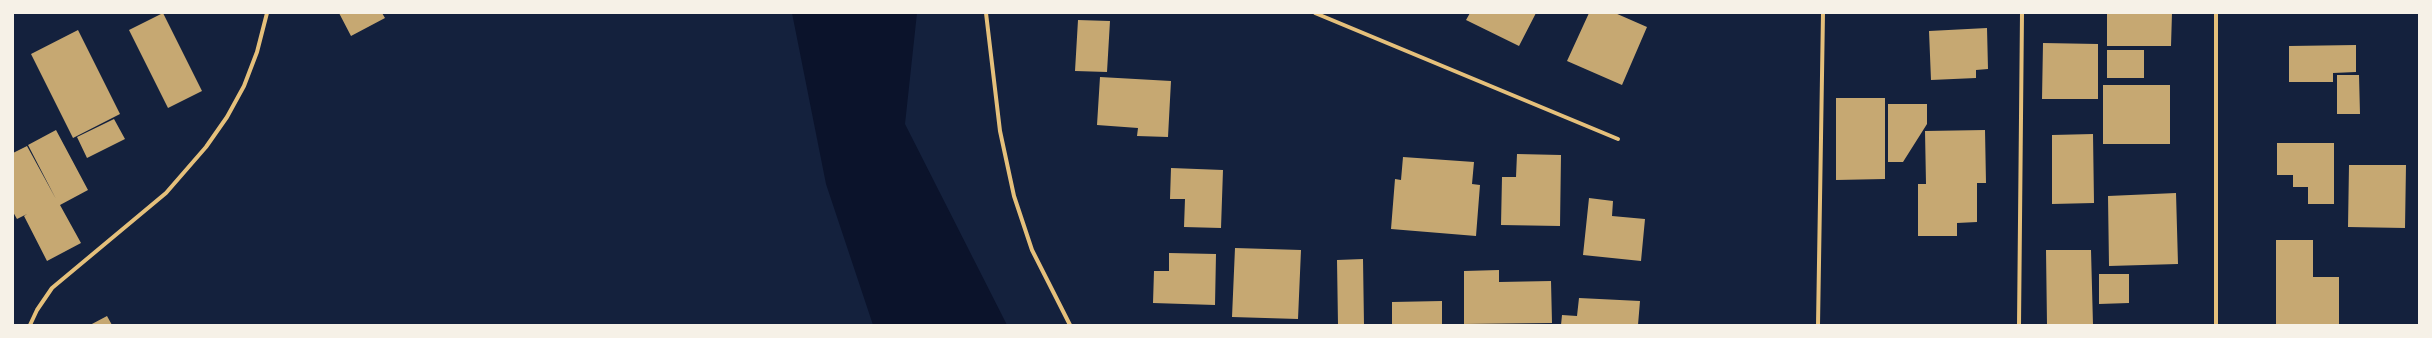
<!DOCTYPE html>
<html>
<head>
<meta charset="utf-8">
<style>
  body { margin:0 }
  #map { position:relative; width:2432px; height:338px; overflow:hidden; background:#14213d; font-family:"Work Sans",sans-serif }
  canvas { display:block }
  .frame { position:absolute; inset:0; border:14px solid #f6f1e7; pointer-events:none }
</style>
</head>
<body>
<div id="map">
<canvas width="2432" height="338"></canvas>
<div class="frame"></div>
</div>
<script>
const ctx = document.querySelector('canvas').getContext('2d');
ctx.lineJoin = 'round';
function paint(path, color) { ctx.fillStyle = color; ctx.fill(path, 'evenodd'); }
const toPath = rows => new Path2D(rows.map(r => 'M' + r).join(''));
function trace(path, color, width, dash) { ctx.strokeStyle = color; ctx.lineWidth = width; ctx.lineCap = dash ? 'butt' : 'round'; ctx.setLineDash(dash || []); ctx.stroke(path); }
paint(toPath([
  [792,13,917,13,905,124,1007,325,873,325,826,184]
]), '#0b132b');
paint(toPath([
  [163,13,202,91,168,108,129,30],
  [339,13,382,13,385,18,351,36],
  [1470,13,1536,13,1519,46,1466,20],
  [1589,13,1615,13,1647,27,1622,85,1567,61],
  [2107,13,2172,13,2171,46,2107,46],
  [1078,20,1110,21,1107,72,1075,71],
  [1987,28,1988,69,1976,70,1976,78,1931,80,1929,31],
  [78,30,120,114,73,138,31,54],
  [2043,43,2098,44,2098,99,2042,99],
  [2356,45,2356,72,2333,73,2333,82,2289,82,2289,46],
  [2107,50,2144,50,2144,78,2107,78],
  [2337,75,2359,75,2360,114,2337,114],
  [1100,77,1171,81,1168,137,1137,136,1138,128,1097,125],
  [2103,85,2170,85,2170,144,2103,144],
  [1836,98,1885,98,1885,179,1836,180],
  [1888,104,1927,104,1927,124,1903,162,1888,162],
  [114,119,125,139,87,158,77,137],
  [56,130,88,190,60,205,81,243,47,261,24,216,27,214,17,219,13,212,13,153,27,146,56,199,28,145],
  [1985,130,1986,183,1977,183,1977,222,1957,223,1957,236,1918,236,1918,184,1926,184,1925,131],
  [2093,134,2094,203,2052,204,2052,135],
  [2277,143,2334,143,2334,204,2308,204,2308,187,2293,187,2293,175,2277,175],
  [1517,154,1561,155,1560,226,1501,225,1502,177,1516,177],
  [1403,157,1474,162,1472,184,1480,185,1476,236,1391,229,1395,179,1401,180],
  [2349,165,2406,165,2405,228,2348,227],
  [1171,168,1223,170,1221,228,1184,227,1185,199,1170,199],
  [2176,193,2178,264,2109,266,2108,196],
  [1589,198,1613,201,1612,216,1645,219,1641,261,1583,255],
  [2276,240,2313,240,2313,277,2339,277,2339,325,2276,325],
  [1235,248,1301,250,1298,319,1232,317],
  [2046,250,2091,250,2093,325,2047,325],
  [1169,253,1216,254,1215,305,1153,303,1154,271,1169,271],
  [1363,259,1364,325,1338,325,1337,260],
  [1499,270,1499,282,1551,281,1552,323,1464,324,1464,271],
  [2099,274,2129,274,2129,303,2099,304],
  [1579,298,1640,301,1638,325,1561,325,1562,315,1577,316],
  [1442,301,1442,325,1392,325,1392,302],
  [107,316,112,325,90,325]
]), '#c6a872');
trace(toPath([
  [986,13,1000,131,1014,196,1032,250,1070,325],
  [1315,13,1618,139],
  [30,325,37,310,52,288,166,193,206,147,227,117,244,86,257,52,267,13],
  [1818,325,1823,13],
  [2019,325,2022,13],
  [2216,325,2216,13]
]), '#e5c07b', 4);
</script>
</body>
</html>
